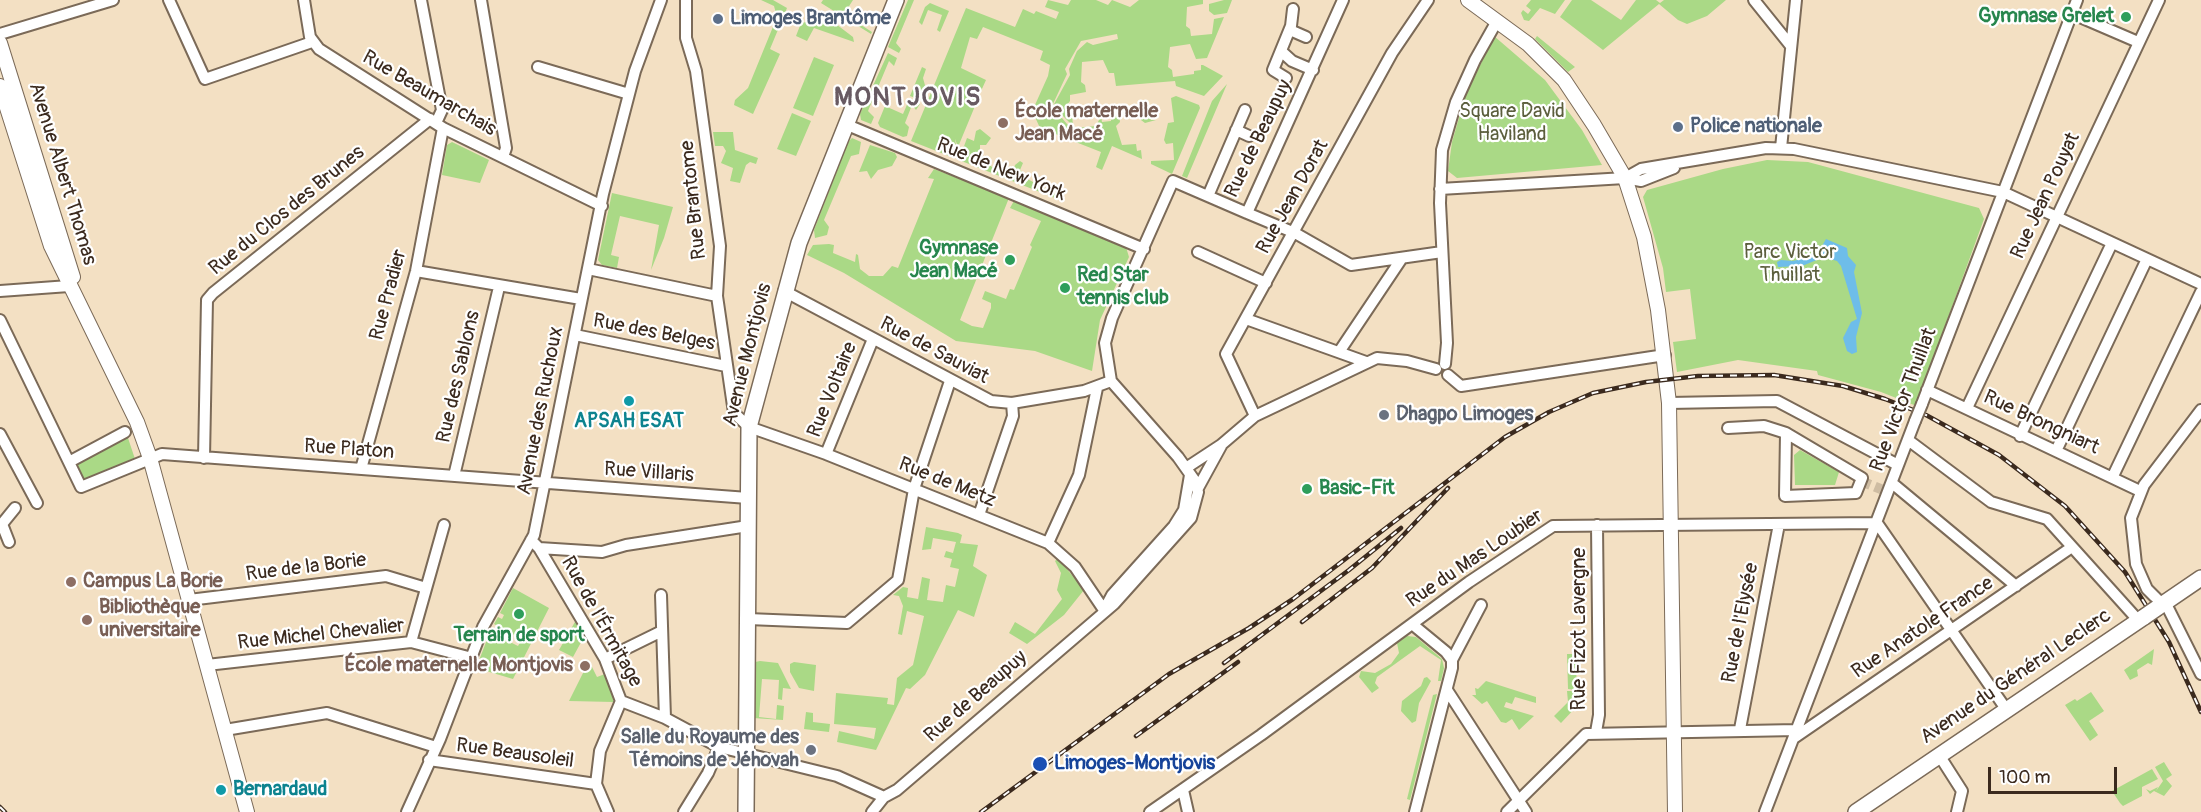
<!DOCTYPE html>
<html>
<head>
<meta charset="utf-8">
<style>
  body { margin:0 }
  #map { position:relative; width:2201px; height:812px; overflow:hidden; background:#f3e0c3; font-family:Pangolin,sans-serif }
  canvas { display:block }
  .scale { position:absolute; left:1988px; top:767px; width:129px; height:27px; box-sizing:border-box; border:3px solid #3b2a1e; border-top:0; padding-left:8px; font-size:18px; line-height:21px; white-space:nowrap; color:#3b2a1e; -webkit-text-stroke:4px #fff; paint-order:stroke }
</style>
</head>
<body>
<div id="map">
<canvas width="2201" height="812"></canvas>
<div class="scale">100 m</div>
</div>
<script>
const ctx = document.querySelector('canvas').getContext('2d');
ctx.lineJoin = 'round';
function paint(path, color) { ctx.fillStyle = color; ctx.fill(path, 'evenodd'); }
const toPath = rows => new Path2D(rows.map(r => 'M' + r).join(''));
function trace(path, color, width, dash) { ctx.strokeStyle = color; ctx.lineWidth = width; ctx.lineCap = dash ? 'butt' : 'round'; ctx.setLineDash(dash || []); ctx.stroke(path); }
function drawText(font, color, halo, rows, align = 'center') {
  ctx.font = font + ' Pangolin,sans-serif'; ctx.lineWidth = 4.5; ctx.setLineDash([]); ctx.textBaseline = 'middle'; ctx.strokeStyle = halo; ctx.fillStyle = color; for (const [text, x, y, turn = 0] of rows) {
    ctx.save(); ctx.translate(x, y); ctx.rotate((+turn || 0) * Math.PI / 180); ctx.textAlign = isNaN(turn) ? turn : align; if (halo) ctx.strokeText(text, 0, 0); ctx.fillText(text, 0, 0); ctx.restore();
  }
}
paint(toPath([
  [761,0,773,0,787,8,770,49,780,54,753,114,734,105,735,100,748,88,777,17,774,6],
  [823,0,853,0,844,14,872,32,871,34,821,3],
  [908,0,914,0,896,43,901,49,899,53,888,47],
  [1048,0,1068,5,1071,0,1096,0,1108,5,1112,0,1130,7,1139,0,1203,0,1203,4,1187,7,1186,26,1190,29,1191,36,1212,34,1214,19,1224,17,1207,58,1196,59,1190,44,1170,47,1168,67,1172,70,1173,77,1194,74,1194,71,1201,70,1201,65,1203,65,1223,76,1204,96,1176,86,1175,81,1116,86,1114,73,1109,73,1103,60,1082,62,1081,82,1085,85,1086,92,1070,95,1070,101,1067,105,1069,117,1072,117,1073,124,1071,124,1053,106,1070,75,1069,69,1077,51,1087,42,1093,45,1118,39,1117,34,1081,41,1065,69,1067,74,1052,106,1067,124,1076,128,1096,126,1101,116,1102,122,1111,121,1111,114,1120,104,1124,110,1150,106,1151,120,1156,120,1145,123,1141,120,1140,113,1119,115,1120,122,1116,126,1122,145,1136,144,1137,151,1141,150,1142,159,1112,146,1102,170,1096,167,1101,152,1040,128,1035,117,1030,116,1048,76,1050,65,1040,60,1043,51,983,27,977,39,970,37,961,68,986,80,981,91,976,89,975,92,980,94,958,147,955,139,957,151,954,158,911,141,966,8,1015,27,1023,9,1034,14,1036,11,1056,19,1059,12,1045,7],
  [1224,0,1232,0,1227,13,1214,15,1209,11,1209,4],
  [1531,0,1565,0,1555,14,1540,8,1529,21,1524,20,1521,13,1523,10,1528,14,1531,10,1526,6],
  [1572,0,1591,0,1621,20,1636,0,1656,0,1660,3,1664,0,1726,0,1707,16,1687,24,1678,20,1659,4,1603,50,1560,17],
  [930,3,949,11,940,32,937,30,942,15,928,10,922,25,919,22,925,7],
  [828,18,853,37,854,42,814,28,807,41,796,36,801,23],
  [1494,36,1545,80,1582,130,1602,165,1457,178,1448,171,1452,142,1465,97],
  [1537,36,1575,67,1568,72,1535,39],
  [888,53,897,58,894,66,889,61,868,111,874,117,871,124,861,120,860,114],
  [814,57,834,65,813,116,793,108],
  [922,67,926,69,923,78,926,89,921,100,910,96],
  [1227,84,1187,178,1182,176,1212,101],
  [1176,96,1199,105,1200,108,1172,174,1151,164,1151,161,1174,160,1173,143,1166,144,1164,140,1168,123,1174,122,1171,98],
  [909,100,920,104,916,110,912,105,905,123,909,127,907,136,903,137,880,127,878,123,885,106,903,114],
  [792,113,811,121,796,156,777,149],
  [980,129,991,138,986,145,980,145,980,149,983,158,992,167,1012,175,1015,165,1020,161,1023,163,1020,170,1023,172,1022,176,1055,194,1055,198,959,160,967,138,974,141,976,131],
  [713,132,733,132,735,150,758,158,756,164,750,162,746,165,740,183,730,181,733,168,721,163,726,151,723,146,715,146],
  [852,138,861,142,859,154,851,156,824,220,829,227,827,235,815,238,814,230,848,142],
  [452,142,489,160,480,183,442,175,447,145],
  [870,145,895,153,897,157,892,166,878,170,871,179,867,171,859,172],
  [1767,160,1808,162,1979,208,1984,219,1917,403,1914,405,1881,392,1818,375,1817,371,1738,360,1677,372,1673,342,1696,339,1690,289,1666,292,1663,268,1643,197,1647,190,1723,169],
  [934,169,1009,198,960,320,972,326,983,328,991,308,991,303,982,299,985,291,1006,299,1010,289,1014,290,1032,247,1030,245,1041,221,1010,208,1015,199,1125,244,1129,257,1100,320,1092,371,1035,351,956,341,844,273,807,255,813,245,829,244,834,245,833,253,855,262,856,254,858,255,860,269,869,276,883,276,892,266,898,268,934,179,928,178],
  [612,193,673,207,664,238,651,270,659,225,620,216,611,255,619,257,617,268,602,265,598,260],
  [127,435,135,459,84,480,75,463],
  [1800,450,1839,472,1835,485,1795,485,1794,455],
  [926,527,958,533,962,535,960,543,978,545,973,566,987,575,974,617,958,610,925,675,910,689,906,688,876,750,837,742,839,731,874,739,876,728,834,724,836,693,888,698,887,704,894,705,897,678,913,665,924,616,907,611,902,635,898,634,903,606,899,596,893,595,903,587,908,588,907,597,918,599,922,577,930,579,927,600,943,602,946,585,955,587,959,569,950,567,952,559,944,557,946,551,953,553,956,542,933,538,931,549,922,550],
  [1058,558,1084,590,1064,615,1027,644,1009,633,1015,622,1035,634,1062,599,1057,590,1061,573,1055,561],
  [513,588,549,608,513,679,476,668,490,632,518,646,522,639,494,624,498,617,502,619,504,615,500,613],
  [576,620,585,635,573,657,559,650],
  [1407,636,1416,637,1442,659,1444,668,1441,681,1438,681,1441,660,1420,646,1377,677,1375,683,1379,688,1372,693,1359,677,1361,671,1375,673,1391,664,1399,653,1397,643],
  [2154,649,2152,665,2148,663,2137,670,2138,676,2130,680,2124,670],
  [1567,654,1577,654,1576,690,1568,689],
  [589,661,597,677,605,674,614,702,569,701],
  [760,661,778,663,791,689,783,688,782,700,778,699,779,680,762,679,759,717,776,719,777,705,784,706,783,720,753,718,755,662],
  [794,662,816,665,814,691,799,688,790,672,790,664],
  [1427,677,1431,681,1419,703,1416,721,1412,723,1401,711,1402,701,1421,686,1424,678],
  [1486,681,1536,697,1536,703,1515,697,1512,704,1506,702,1504,707,1534,716,1519,730,1512,719,1506,723,1501,722,1487,701,1482,704,1472,695,1476,695,1475,688,1478,689],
  [1567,691,1576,691,1577,706,1561,723,1554,716,1568,702],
  [2091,692,2104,711,2089,721,2098,735,2090,741,2065,705,2075,699,2077,701],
  [1437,694,1410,800,1407,799,1433,695],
  [806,712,813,713,813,722,830,724,829,732,804,729],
  [2164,762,2172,775,2166,779,2172,786,2164,796,2154,791,2150,794,2146,789,2150,791,2158,787,2156,791,2163,781,2155,767],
  [2152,769,2158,779,2142,787,2142,796,2123,806,2120,803,2112,791]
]), '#aad986');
paint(toPath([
  [1826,239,1847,248,1848,256,1856,265,1854,272,1862,313,1856,337,1857,352,1852,354,1847,351,1843,338,1851,322,1857,319,1841,266,1837,261,1824,257,1802,266,1778,267,1777,262,1781,260,1793,261,1806,258,1822,246]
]), '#6ebde9');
trace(toPath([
  [1861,481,1888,492]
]), '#cebca2', 10, [10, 5]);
const minor = toPath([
  [169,0,205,79,312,42],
  [304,0,310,37,319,49,443,128,602,206],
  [421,0,442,110,436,123],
  [481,0,506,148,503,157],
  [686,0,686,38,696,71,720,246,717,296,734,413,749,427,826,454,1048,543,1075,567,1104,610],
  [1754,0,1791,46],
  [2073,14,2138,42],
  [1290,30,1306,37],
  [0,34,113,0],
  [1281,51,1292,61,1313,70],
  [538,67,629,94],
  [1286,78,1273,70,1291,26,1293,9],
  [845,124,1144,249],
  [1236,130,1249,136],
  [1781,148,1796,0],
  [1625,178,1641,169,1766,148,1794,149,2003,192,2201,284],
  [1440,189,1625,178,1641,181,1674,168],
  [1208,196,1245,110],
  [1247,213,1295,233,1351,265,1442,252],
  [1198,252,1266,283],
  [588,269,717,296],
  [416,271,581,299],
  [0,291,69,286],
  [784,291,991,401,1012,403,1084,391,1111,381],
  [1246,319,1366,362],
  [0,320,81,487,162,454,748,498],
  [575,335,726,366],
  [1339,352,1402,258],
  [1445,364,1447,343,1440,203,1442,150,1456,102,1475,60,1497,21],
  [1448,375,1461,386,1665,355],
  [1927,390,2140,491],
  [1669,403,1777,401,1898,465],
  [1922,404,2077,0],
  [1967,408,2159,0],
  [1255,416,1226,354,1392,53,1428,0],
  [1728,428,1764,426,1786,433,1785,496,1856,493,1862,478,1786,433],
  [0,434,37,503],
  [2020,436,2112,243],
  [1908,440,1991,502,2047,519,2138,620],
  [2056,451,2147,259],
  [826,454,873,339],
  [204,458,207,300,213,293,430,119],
  [69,462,125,432],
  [1186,468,1221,445,1255,416,1377,358,1407,361,1436,369],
  [361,469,416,271,443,128],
  [454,476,499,287],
  [2113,476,2201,292],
  [1892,483,2016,586],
  [1198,488,1221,446],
  [979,515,1013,416,1012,403],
  [1877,523,2006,709],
  [531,540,539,548,605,659,621,701,665,718,719,747,837,776,884,797],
  [9,542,2,524,15,508],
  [1048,543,1079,475,1097,388],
  [539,548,602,552,626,545,748,526],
  [661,595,665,718],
  [189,600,386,576,426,588],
  [2165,602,2201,674],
  [2162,604,2147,589,2136,564,2131,518,2144,485,2201,410],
  [1105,608,1112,595,1174,526,1184,510,1190,475],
  [748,619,847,623,898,580,914,489,950,381],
  [1412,624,1446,652,1452,660,1452,668,1415,812],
  [411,642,444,525],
  [605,659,662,631],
  [1452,660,1481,605],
  [207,665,411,642,472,658],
  [1447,690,1526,812],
  [1740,729,1779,524],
  [225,730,327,713,436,747],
  [1596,732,1599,715,1597,525],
  [1794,738,2072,547],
  [1939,755,1962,791,1957,812],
  [429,760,596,784],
  [1183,790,1188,812],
  [407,812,440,739,483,627,534,535,603,194,635,71,661,0],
  [608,812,596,784,600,751,621,701],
  [684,812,708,773,719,747],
  [872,812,884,797,897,790,1114,604,1191,518,1198,492,1195,481,1178,457,1111,381,1105,343,1112,318,1173,181,1247,213,1343,0],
  [1150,812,1261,735,1469,582,1553,526,1877,523],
  [1507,812,1586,734,1797,730],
  [1765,812,1915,421]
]);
const tertiary = toPath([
  [1468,0,1528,44,1564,80,1594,125,1625,178,1644,237,1658,310,1669,403,1675,812],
  [0,43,73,277],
  [0,86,51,246,137,422,150,458,247,812]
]);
const secondary = toPath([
  [2157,608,2201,578],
  [746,812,749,427,799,243,896,0],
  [1856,812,2144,617]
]);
trace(minor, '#7b6a58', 14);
trace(tertiary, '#7b6a58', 16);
trace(secondary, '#7b6a58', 18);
trace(minor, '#fff', 10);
trace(tertiary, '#fff', 14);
trace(secondary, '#fff', 15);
const rail = toPath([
  [1302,622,1372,568,1448,488],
  [1224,663,1349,570,1401,528],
  [1136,736,1238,662],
  [0,807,5,812],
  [981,812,1169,674,1249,628,1293,599,1505,437,1549,412,1593,393,1646,382,1698,376,1774,375,1843,386,1885,399,1926,415,1999,455,2065,506,2125,572,2169,642,2201,712]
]);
trace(rail, '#3b2a1e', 4.5);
trace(rail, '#fff', 2, [7]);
const minorBridge = toPath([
  [1915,421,1922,404]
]);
const secondaryBridge = toPath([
  [2144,617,2157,608]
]);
trace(minorBridge, '#7b6a58', 14, []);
trace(secondaryBridge, '#7b6a58', 18, []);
trace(minorBridge, '#fff', 10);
trace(secondaryBridge, '#fff', 15);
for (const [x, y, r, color] of [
  [2126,17,6,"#2e9e5b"],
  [718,19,6,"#5c6f8a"],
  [1003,123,6,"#8d6e63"],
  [1678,127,6,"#5c6f8a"],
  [1010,260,6,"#2e9e5b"],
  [1065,288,6,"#2e9e5b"],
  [629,401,6,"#0f9aa8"],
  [1384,415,6,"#6b7280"],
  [1307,489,6,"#2e9e5b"],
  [71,582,6,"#8d6e63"],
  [519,614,6,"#2e9e5b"],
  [87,620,6,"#8d6e63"],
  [585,666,6,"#8d6e63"],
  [811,750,6,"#6b7280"],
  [1040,764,8,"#1a4fb4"],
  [221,790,6,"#0f9aa8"]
]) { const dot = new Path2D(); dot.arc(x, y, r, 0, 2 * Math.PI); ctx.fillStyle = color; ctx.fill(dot); trace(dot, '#fff', 2); }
drawText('bold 20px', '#27864d', '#fff', [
  ["Gymnase Grelet",2114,17],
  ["Gymnase",998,249],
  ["Jean Macé",998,272],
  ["Red Star",1077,276,"left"],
  ["tennis club",1077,299,"left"],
  ["Basic-Fit",1319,489,"left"],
  ["Terrain de sport",519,636,"center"]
], 'right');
drawText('bold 20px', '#4e5e75', '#fff', [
  ["Limoges Brantôme",730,19],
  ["Police nationale",1690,127]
], 'left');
drawText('20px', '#3b2a1e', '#fff', [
  ["Rue Beaumarchais",429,94,30],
  ["Rue de Beaupuy",1259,139,-64],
  ["Rue de New York",1001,170,22],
  ["Avenue Albert Thomas",62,174,73],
  ["Rue Jean Pouyat",2046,196,-65],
  ["Rue Jean Dorat",1293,197,-61],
  ["Rue Brantome",694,200,-96],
  ["Rue du Clos des Brunes",287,211,-39],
  ["Rue Pradier",389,295,-75],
  ["Rue des Belges",654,333,11],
  ["Rue de Sauviat",934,351,28],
  ["Avenue Montjovis",748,355,-76],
  ["Rue des Sablons",459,377,-77],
  ["Rue Voltaire",833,390,-68],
  ["Rue Victor Thuillat",1904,400,-69],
  ["Avenue des Ruchoux",541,411,-79],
  ["Rue Brongniart",2041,423,25],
  ["Rue Platon",349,450,4],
  ["Rue Villaris",649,473,4],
  ["Rue de Metz",947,483,22],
  ["Rue du Mas Loubier",1475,559,-34],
  ["Rue de la Borie",306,568,-7],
  ["Rue de l'Érmitage",601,622,61],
  ["Rue de l'Elysée",1741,623,-79],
  ["Rue Anatole France",1923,628,-34],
  ["Rue Fizot Lavergne",1580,629,-90],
  ["Rue Michel Chevalier",321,635,-6],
  ["Avenue du Général Leclerc",2016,677,-34],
  ["Rue de Beaupuy",976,697,-41],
  ["Rue Beausoleil",515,754,8]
]);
drawText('bold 20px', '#785e54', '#fff', [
  ["École maternelle",1015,112],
  ["Jean Macé",1015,135],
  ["Campus La Borie",83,582],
  ["Bibliothèque",99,608],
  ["universitaire",99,631],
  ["École maternelle Montjovis",573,666,"right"]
], 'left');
drawText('20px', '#5c5f3d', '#fff', [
  ["Square David",1512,112],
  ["Haviland",1512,135],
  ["Parc Victor",1790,253],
  ["Thuillat",1790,276]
]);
drawText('bold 20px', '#5b616d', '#fff', [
  ["Dhagpo Limoges",1396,415],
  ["Salle du Royaume des",799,738,"right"],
  ["Témoins de Jéhovah",799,761,"right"]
], 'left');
drawText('bold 20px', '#0d838f', '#fff', [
  ["APSAH ESAT",629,422],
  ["Bernardaud",233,790,"left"]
]);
drawText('bold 20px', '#164399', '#fff', [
  ["Limoges-Montjovis",1054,764]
], 'left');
ctx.letterSpacing = '1.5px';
drawText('bold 26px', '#685a62', '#fff', [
  ["MONTJOVIS",908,98]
]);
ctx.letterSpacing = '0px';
</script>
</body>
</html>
